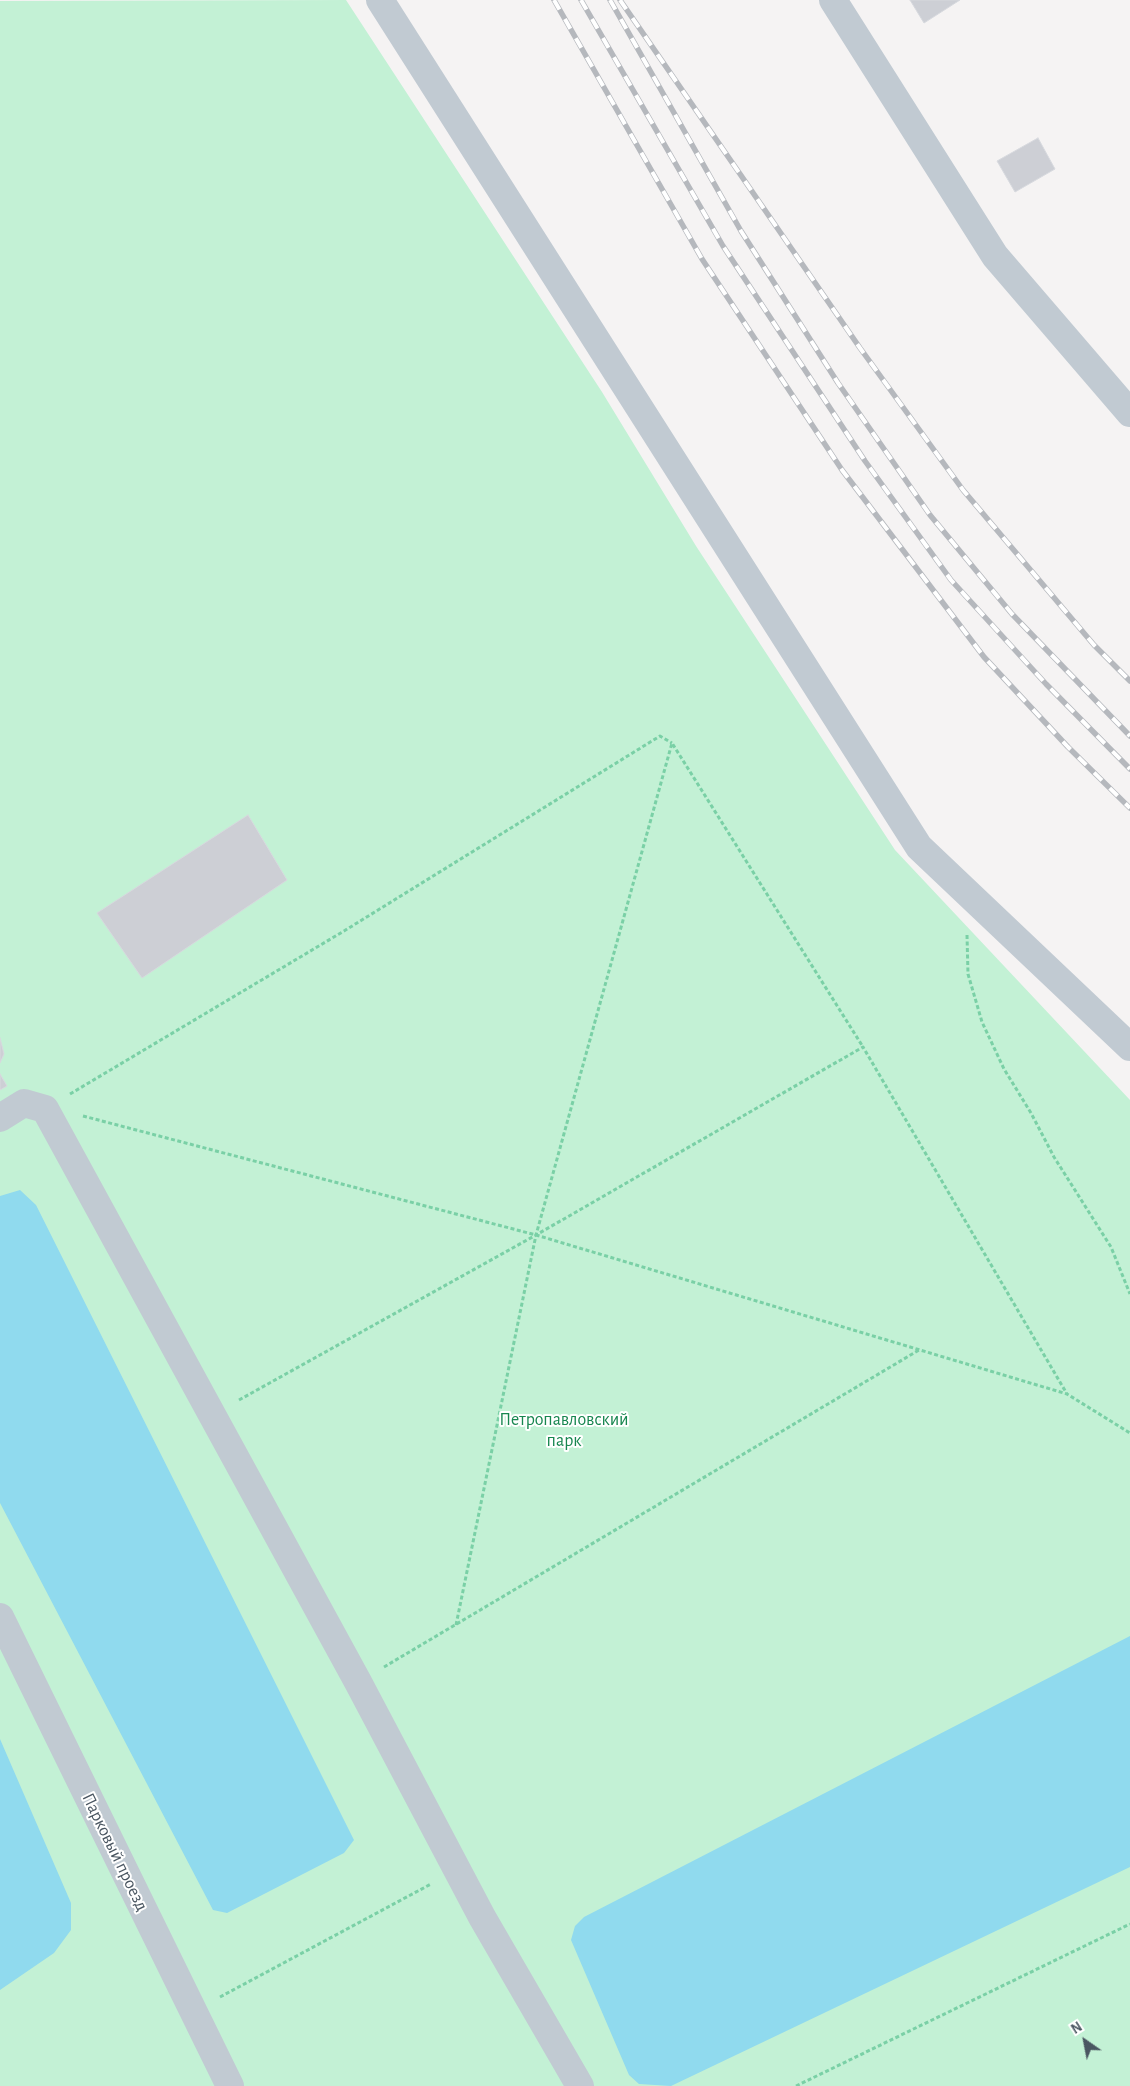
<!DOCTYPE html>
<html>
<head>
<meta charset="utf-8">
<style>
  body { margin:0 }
  #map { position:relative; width:1130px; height:2086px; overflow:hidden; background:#f5f3f3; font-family:"Alegreya Sans",sans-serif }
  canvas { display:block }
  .north { position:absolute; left:1060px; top:2016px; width:50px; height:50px; -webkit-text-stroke:4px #fff; paint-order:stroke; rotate:327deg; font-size:14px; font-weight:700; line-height:20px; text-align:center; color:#4a5661 }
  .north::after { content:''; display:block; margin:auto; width:18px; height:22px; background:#4a5661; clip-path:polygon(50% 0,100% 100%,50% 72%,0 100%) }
</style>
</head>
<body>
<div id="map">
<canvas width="1130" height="2086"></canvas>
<div class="north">N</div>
</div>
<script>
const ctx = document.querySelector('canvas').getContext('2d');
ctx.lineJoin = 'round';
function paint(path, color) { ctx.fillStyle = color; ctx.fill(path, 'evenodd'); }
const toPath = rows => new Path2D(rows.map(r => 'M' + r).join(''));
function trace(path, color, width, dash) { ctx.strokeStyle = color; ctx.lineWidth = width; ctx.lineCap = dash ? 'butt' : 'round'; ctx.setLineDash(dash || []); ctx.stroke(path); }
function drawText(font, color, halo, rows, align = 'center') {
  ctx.font = font + ' "Alegreya Sans",sans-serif'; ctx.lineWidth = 4; ctx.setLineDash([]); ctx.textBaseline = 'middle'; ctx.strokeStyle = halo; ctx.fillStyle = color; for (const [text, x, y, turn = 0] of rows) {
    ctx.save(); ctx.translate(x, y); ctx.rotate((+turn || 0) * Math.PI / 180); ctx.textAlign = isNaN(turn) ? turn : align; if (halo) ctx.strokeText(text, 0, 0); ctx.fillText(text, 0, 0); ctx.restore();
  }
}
paint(toPath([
  [346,0,602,392,696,546,895,850,1130,1100,1130,2086,0,2086,0,1]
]), '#c3f1d5');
paint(toPath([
  [20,1190,36,1205,354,1840,344,1853,227,1913,213,1910,0,1503,0,1196],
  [1130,1636,1130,1867,671,2086,639,2084,629,2075,571,1940,575,1926,584,1917],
  [0,1739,71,1903,71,1930,54,1953,0,1990]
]), '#90daee');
const building = toPath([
  [910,0,960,0,924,23,910,0],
  [1038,138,1055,169,1015,192,997,161,1038,138],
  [248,815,287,880,142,978,97,913,248,815],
  [0,1038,4,1054,0,1063,0,1038],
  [0,1074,7,1086,0,1090,0,1074]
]);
paint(building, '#cdcfd5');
trace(building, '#d7d9de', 1);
trace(toPath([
  [967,935,968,974,982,1022,1004,1069,1031,1113,1054,1157,1111,1247,1130,1294],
  [70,1094,344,931,660,736,672,743],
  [83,1116,536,1235,1067,1394,1130,1433],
  [239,1400,536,1235,863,1047,1067,1394],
  [456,1625,536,1235,672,743,863,1047],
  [384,1667,919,1350],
  [220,1997,431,1884],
  [796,2086,1130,1924]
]), '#7ad0a6', 3, [4, 2.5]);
trace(toPath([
  [380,0,919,847,1130,1047],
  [833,0,995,256,1130,413],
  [0,1118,24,1103,45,1109,358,1682,482,1917,580,2086],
  [0,1617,230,2086]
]), '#c1cad2', 28);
const rail = toPath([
  [554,0,702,259,842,470,984,657,1068,747,1130,808],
  [581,0,723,246,865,461,951,580,1046,684,1130,769],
  [610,0,741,231,838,383,930,515,1012,614,1130,736],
  [620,0,860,348,963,490,1094,645,1130,681]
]);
trace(rail, '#b5b8bd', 5.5);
trace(rail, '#fff', 4, [11]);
drawText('18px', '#17864f', '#fff', [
  ["Петропавловский",564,1420],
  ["парк",564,1441]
]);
drawText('18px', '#4a5661', '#fff', [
  ["Парковый проезд",115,1852,64]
]);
</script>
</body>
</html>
